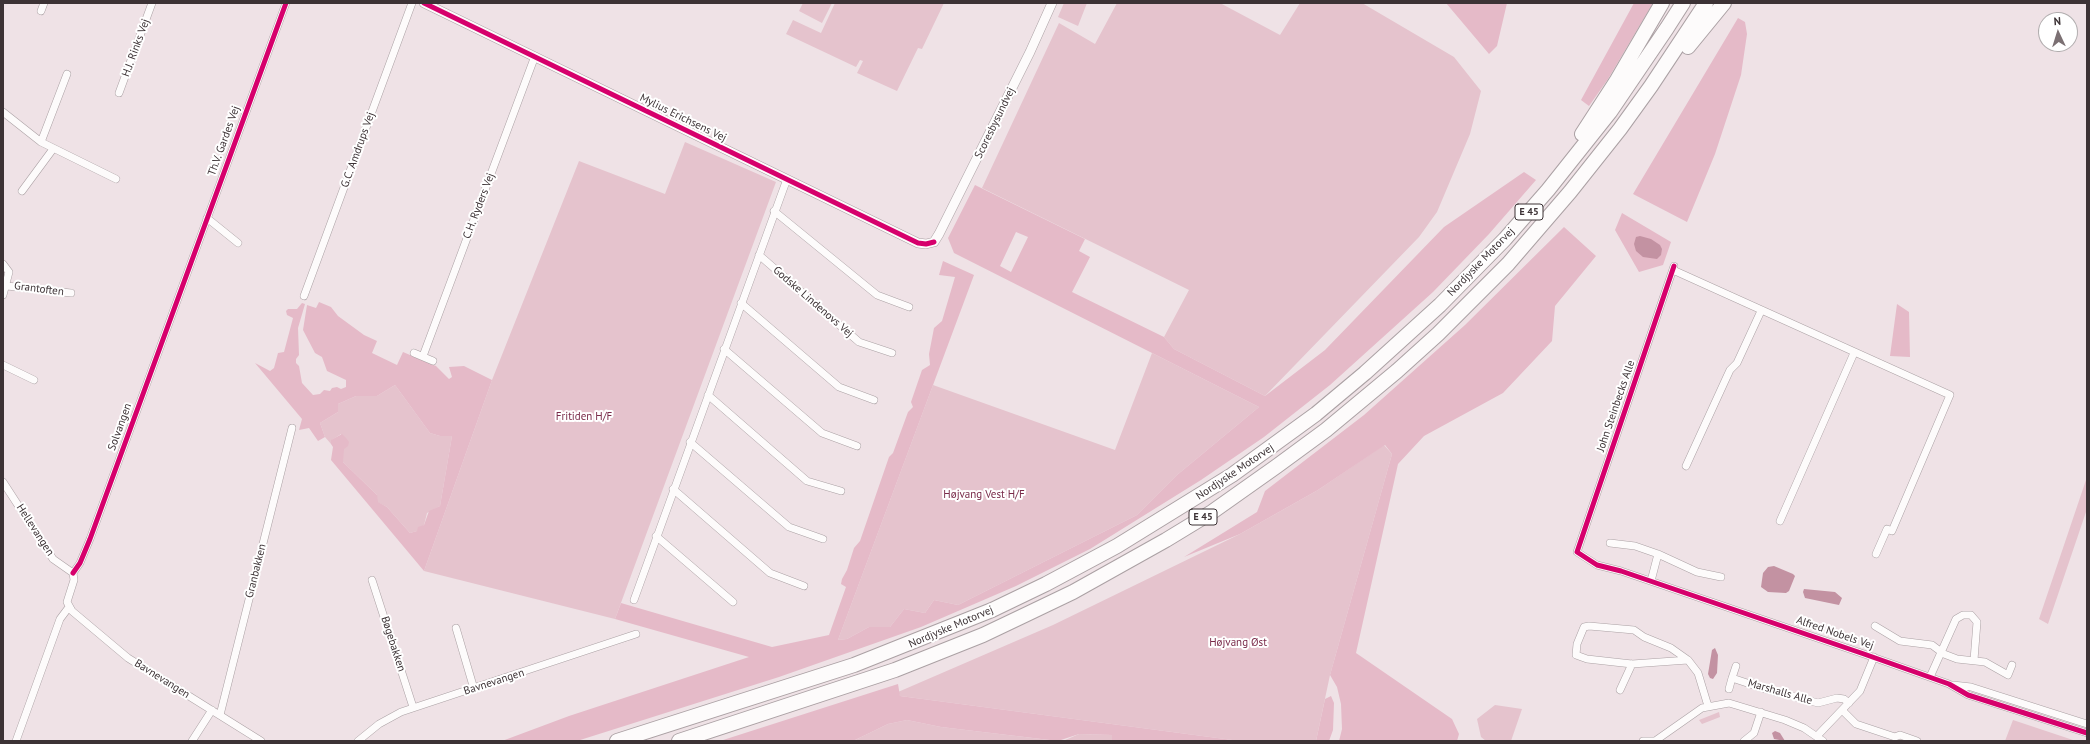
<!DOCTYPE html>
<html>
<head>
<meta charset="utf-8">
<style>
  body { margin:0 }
  #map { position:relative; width:2090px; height:744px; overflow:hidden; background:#efe2e6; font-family:"PT Sans",sans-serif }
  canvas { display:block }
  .frame { position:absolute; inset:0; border:4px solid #3c3235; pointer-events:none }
  .north { position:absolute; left:2038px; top:12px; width:40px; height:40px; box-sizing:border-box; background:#fff; border:1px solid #b1adae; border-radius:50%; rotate:356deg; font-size:11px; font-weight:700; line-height:16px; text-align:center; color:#3c3235 }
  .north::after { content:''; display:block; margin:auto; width:14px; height:18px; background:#7b7073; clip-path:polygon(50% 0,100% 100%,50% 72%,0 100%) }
</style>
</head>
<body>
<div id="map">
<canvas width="2090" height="744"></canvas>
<div class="frame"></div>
<div class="north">N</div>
</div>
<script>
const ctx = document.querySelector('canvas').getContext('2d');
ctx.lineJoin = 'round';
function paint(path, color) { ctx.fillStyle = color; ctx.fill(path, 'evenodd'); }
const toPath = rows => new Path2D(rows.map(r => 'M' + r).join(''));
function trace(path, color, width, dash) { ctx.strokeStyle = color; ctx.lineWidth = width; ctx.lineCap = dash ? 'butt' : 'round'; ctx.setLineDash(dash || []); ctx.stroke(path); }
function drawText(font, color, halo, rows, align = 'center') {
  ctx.font = font + ' "PT Sans",sans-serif'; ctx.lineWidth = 4; ctx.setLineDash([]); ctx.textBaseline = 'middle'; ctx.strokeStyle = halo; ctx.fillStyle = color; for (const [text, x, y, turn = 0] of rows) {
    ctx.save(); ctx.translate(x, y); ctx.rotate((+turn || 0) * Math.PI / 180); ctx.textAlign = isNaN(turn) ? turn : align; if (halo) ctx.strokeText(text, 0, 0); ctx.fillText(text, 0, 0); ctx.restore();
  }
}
paint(toPath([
  [803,3,832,3,822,23,799,11],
  [835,3,944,3,922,49,918,48,897,91,857,73,863,61,860,60,856,67,786,34,793,20,821,33],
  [1064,3,1087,3,1078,26,1058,17],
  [1117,3,1220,3,1280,35,1300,3,1362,3,1454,57,1481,91,1470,134,1437,212,1419,237,1265,396,1174,349,1164,337,1189,290,982,188,1059,23,1095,44],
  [685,142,776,182,615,619,424,571,492,380,579,161,665,194],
  [1152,353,1259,407,1177,475,1137,515,958,605,934,600,925,613,904,609,890,627,869,627,847,639,838,640,933,385,1115,450],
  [395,385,430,433,440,436,452,436,440,506,427,513,424,525,417,531,410,533,387,507,377,502,377,495,343,462,341,434,332,440,331,444,325,437,320,423,338,412,338,404,356,396,377,396],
  [1384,445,1392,454,1330,675,1316,741,1240,741,900,696,898,692,1053,625,1240,534,1318,490],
  [2087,477,2087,509,2048,624,2039,619],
  [1495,705,1522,709,1511,741,1486,741,1481,737,1477,719],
  [1719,712,1720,717,1702,724,1699,720],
  [907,720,941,727,1058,741,853,741,888,724],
  [2013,720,2073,740,2073,741,2005,741],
  [1079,734,1112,735,1112,741,1063,741]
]), '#e5c3cd');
paint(toPath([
  [1446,3,1507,3,1497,46,1489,54],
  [1634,3,1653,3,1608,79,1589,106,1581,100],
  [1738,18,1745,22,1747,34,1741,75,1715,154,1687,222,1633,194],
  [1524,172,1536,180,1489,234,1433,292,1330,385,1264,437,1201,480,1090,549,1016,586,921,627,779,677,577,741,502,741,569,716,749,657,615,619,621,603,772,647,829,635,846,587,841,584,842,579,847,570,854,548,860,541,889,457,893,453,908,412,913,407,911,402,922,370,930,365,929,354,934,328,942,321,955,277,939,275,943,261,974,275,838,640,847,639,869,627,890,627,904,609,925,613,934,600,958,605,1137,515,1177,475,1259,407,954,253,948,238,975,185,1085,239,1079,251,1090,257,1072,292,1164,337,1174,349,1265,396,1325,350,1444,227],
  [1016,232,1028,237,1011,272,1000,266],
  [1622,213,1671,242,1663,265,1639,272,1615,230],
  [1564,227,1596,256,1555,306,1552,341,1503,393,1424,436,1398,464,1356,653,1452,719,1459,734,1457,741,1339,741,1342,729,1341,704,1337,687,1330,675,1392,454,1385,445,1318,490,1240,534,1184,557,1257,512,1265,491,1364,415,1465,325],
  [319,302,331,307,338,316,364,335,377,341,372,353,397,365,403,352,436,366,449,379,452,377,449,367,464,366,492,380,424,571,331,460,333,447,331,444,331,440,342,434,346,438,349,442,348,446,344,449,343,462,377,495,378,502,387,507,410,533,417,531,418,527,424,525,429,511,440,506,452,436,440,436,430,433,395,385,377,396,356,396,338,404,338,412,320,423,325,437,318,441,309,428,299,430,302,419,255,363,270,371,274,368,278,353,284,352,293,318,287,315,286,311,288,309,297,309,302,303,305,304,298,328,299,355,296,359,296,363,299,366,302,383,313,395,320,394,324,390,330,391,332,388,337,387,341,389,346,387,346,380,327,371,322,357,315,353,303,330,307,305,316,308],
  [1897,304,1909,312,1910,357,1890,356],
  [898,684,900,696,1240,741,1112,741,1112,735,1079,734,1058,741,941,727,907,720,888,724,853,741,720,741],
  [1331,696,1334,703,1333,730,1329,741,1316,741,1325,699]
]), '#e5bac8');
paint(toPath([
  [1640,236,1651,239,1660,245,1662,249,1661,255,1657,259,1643,257,1636,251,1634,244,1636,237],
  [1774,566,1793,574,1795,576,1789,591,1786,593,1768,592,1761,587,1763,573,1768,567],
  [1804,589,1835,592,1842,598,1839,605,1834,604,1805,598,1803,592],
  [1715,648,1718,655,1717,673,1713,679,1710,678,1708,674,1712,650],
  [1775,731,1780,733,1785,741,1774,739,1772,733]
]), '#c392a2');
const minor = toPath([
  [41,11,44,3],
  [119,93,152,3],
  [3,112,41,142,116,179],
  [41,142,67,74],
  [22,191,53,149],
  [774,211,877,295,909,307],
  [207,218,238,243],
  [759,255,859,342,892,353],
  [3,264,9,272,3,295],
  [1674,266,1577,552,1597,565,1621,571,1864,654,1949,684,1968,695,2087,733],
  [1673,270,1950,395,1892,531,1887,529,1876,554],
  [7,286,71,293],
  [304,296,412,3],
  [741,303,839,387,874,400],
  [724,349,822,433,857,446],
  [414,353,433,361],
  [423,356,535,56],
  [3,365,34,380],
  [708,395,807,481,841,491],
  [690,442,789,527,823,539],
  [1686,466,1724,383,1730,370,1737,363,1761,311],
  [3,482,53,559,73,573],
  [673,489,770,573,804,586],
  [1780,521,1854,353],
  [656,536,733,602],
  [1610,543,1635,546,1658,554,1697,572,1721,577],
  [73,573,80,563,90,539,286,3],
  [73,573,74,580,67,602,72,611,128,658,261,741],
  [372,580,413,707],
  [1651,581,1658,554],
  [634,600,787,179],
  [1875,626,1900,641,1932,645,1944,654,1957,659,1985,662,2008,675,2012,665],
  [456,628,474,689],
  [1688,660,1671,648,1644,637,1634,630,1589,626,1584,627,1577,644,1576,655,1587,659,1632,664,1688,660,1698,673,1708,706],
  [1736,666,1732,678,1765,689,1818,703,1837,698,1844,699,1849,703],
  [1930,677,1956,619,1963,615,1971,615,1977,622,1974,660],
  [1953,685,1971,687,2087,724],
  [1729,689,1732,678],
  [1620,690,1632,664],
  [1842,710,1856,724,1895,737,1900,735,1917,741],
  [220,715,292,428],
  [1817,736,1860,691,1874,657],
  [16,741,60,619,69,607],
  [192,741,212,710],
  [358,741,379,724,401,712,636,634],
  [1643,741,1655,741,1702,708,1729,703,1785,720,1804,728,1823,741],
  [1744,741,1754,733,1761,712]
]);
const tertiary = toPath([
  [424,3,918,243,926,244,934,242,939,234,1030,52,1052,3]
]);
const motorway = toPath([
  [1688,47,1724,3],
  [1582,134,1617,80,1662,3],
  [617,741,854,665,992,610,1046,584,1117,546,1232,475,1316,414,1365,373,1440,305,1505,239,1548,190,1610,112,1667,28,1683,3],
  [679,741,895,670,983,635,1025,615,1073,592,1166,540,1212,512,1277,466,1326,430,1397,371,1438,334,1508,264,1570,192,1620,129,1651,86,1706,3]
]);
trace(minor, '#aba1a4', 8);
trace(tertiary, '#aba1a4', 10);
trace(motorway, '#aba1a4', 16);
trace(minor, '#fdfbfb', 7);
trace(tertiary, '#fdfbfb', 9);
trace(motorway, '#fdfbfb', 14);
trace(toPath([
  [424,3,918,243,926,244,934,242],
  [1674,266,1577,552,1597,565,1621,571,1864,654,1949,684,1968,695,2087,733],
  [73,573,80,563,90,539,286,3]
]), '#d6006c', 5);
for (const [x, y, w] of [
  [1529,212,28],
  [1203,517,28]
]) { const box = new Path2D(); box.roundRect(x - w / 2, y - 8, w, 16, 3); ctx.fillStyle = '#fff'; ctx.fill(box); trace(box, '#3c3235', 1); }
drawText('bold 10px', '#3c3235', null, [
  ["E 45",1529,212],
  ["E 45",1203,517]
]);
drawText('11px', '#3c3235', '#fff', [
  ["H.J. Rinks Vej",136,48,-70],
  ["Mylius Erichsens Vej",683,118,26],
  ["Scoresbysundvej",995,123,-64],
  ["Th.V. Gardes Vej",224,141,-70],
  ["G.C. Amdrups Vej",358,150,-70],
  ["C.H. Ryders Vej",479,206,-69],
  ["Nordjyske Motorvej",1481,262,-46],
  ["Grantoften",39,289,7],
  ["Godske Lindenovs Vej",813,302,41],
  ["John Steinbecks Alle",1616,406,-71],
  ["Solvangen",120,427,-70],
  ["Nordjyske Motorvej",1235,472,-34],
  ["Hellevangen",35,530,57],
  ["Granbakken",256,571,-76],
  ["Nordjyske Motorvej",951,627,-23],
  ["Alfred Nobels Vej",1835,633,19],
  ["Bøgebakken",393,644,72],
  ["Bavnevangen",162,679,32],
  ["Bavnevangen",494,682,-18],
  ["Marshalls Alle",1780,692,16]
]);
drawText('11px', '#792a49', '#fff', [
  ["Fritiden H/F",584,417],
  ["Højvang Vest H/F",984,495],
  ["Højvang Øst",1238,643]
]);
</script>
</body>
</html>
